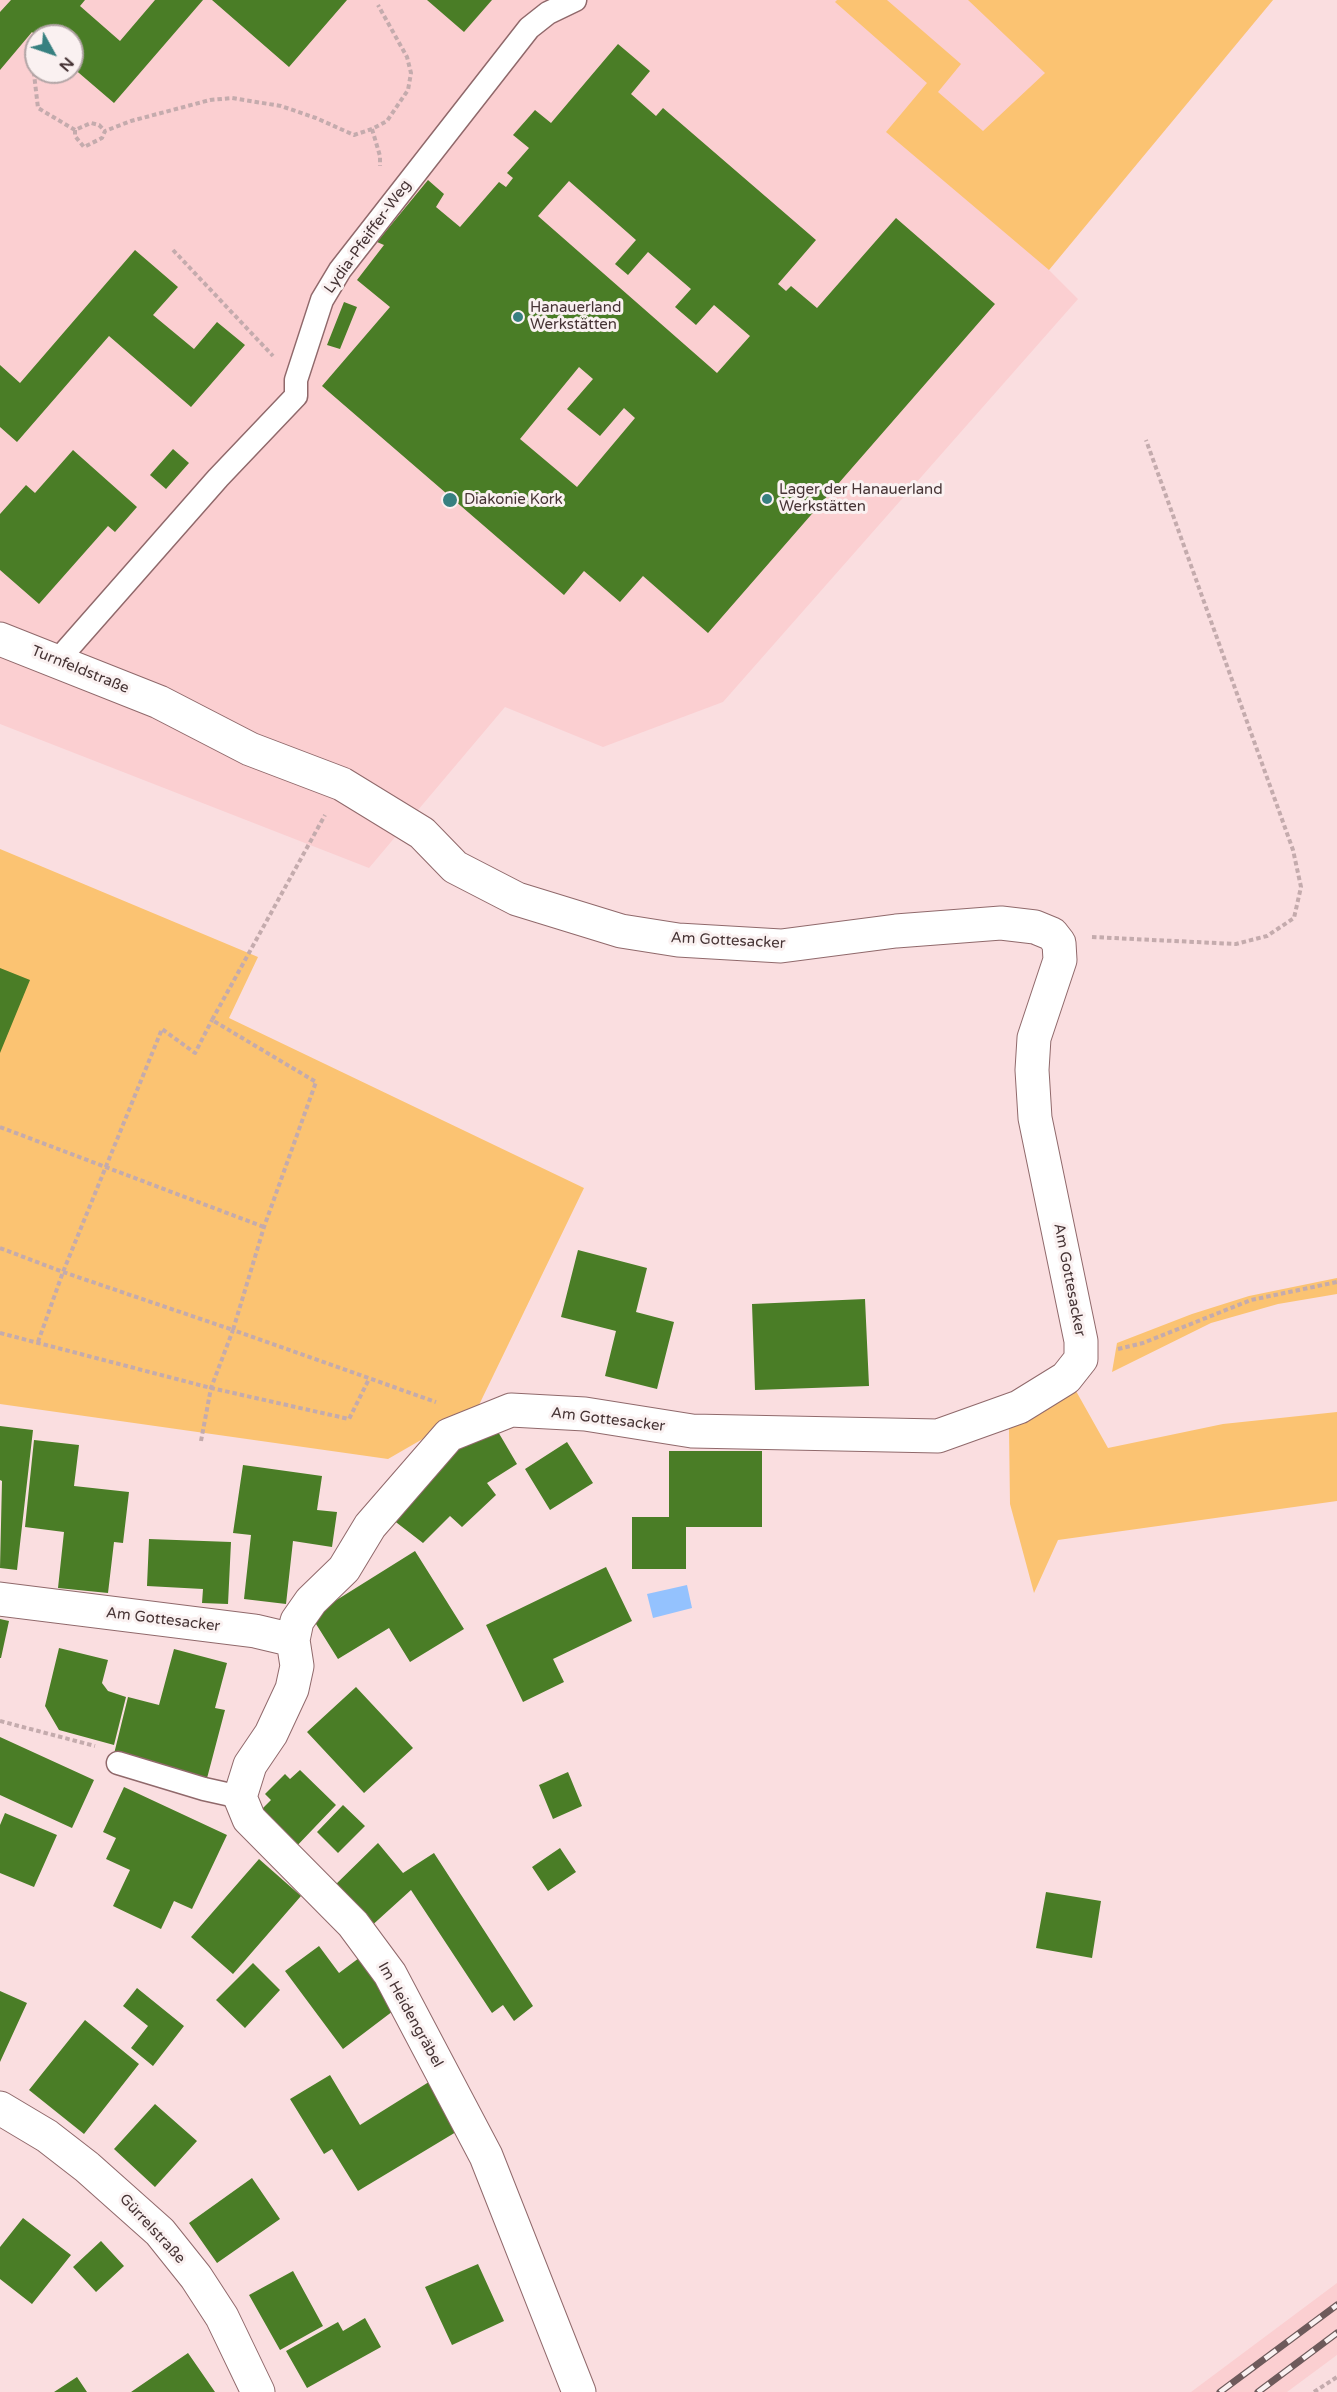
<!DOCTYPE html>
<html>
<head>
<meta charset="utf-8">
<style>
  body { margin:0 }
  #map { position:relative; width:1337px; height:2392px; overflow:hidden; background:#fadee0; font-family:"Varela Round",sans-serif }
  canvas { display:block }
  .north { position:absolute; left:24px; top:24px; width:60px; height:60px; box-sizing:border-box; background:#faf1f1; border:2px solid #b2a5a6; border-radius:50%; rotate:130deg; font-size:16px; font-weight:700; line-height:24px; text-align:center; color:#463435 }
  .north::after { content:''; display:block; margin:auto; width:21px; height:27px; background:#378080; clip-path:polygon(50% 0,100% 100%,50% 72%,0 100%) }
</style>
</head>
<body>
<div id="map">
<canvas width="1337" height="2392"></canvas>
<div class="north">N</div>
</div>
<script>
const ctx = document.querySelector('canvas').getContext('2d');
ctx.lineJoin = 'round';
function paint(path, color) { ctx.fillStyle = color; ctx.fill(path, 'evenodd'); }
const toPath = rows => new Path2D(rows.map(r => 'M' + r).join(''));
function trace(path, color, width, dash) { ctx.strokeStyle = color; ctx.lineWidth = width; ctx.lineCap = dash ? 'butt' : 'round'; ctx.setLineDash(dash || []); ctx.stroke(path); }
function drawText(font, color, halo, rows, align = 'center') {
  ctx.font = font + ' "Varela Round",sans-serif'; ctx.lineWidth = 6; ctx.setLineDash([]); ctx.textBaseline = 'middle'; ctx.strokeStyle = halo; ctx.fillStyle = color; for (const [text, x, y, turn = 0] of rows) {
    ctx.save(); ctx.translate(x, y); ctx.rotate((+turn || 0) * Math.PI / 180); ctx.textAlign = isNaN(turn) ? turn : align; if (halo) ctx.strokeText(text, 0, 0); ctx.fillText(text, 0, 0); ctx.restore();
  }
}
paint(toPath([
  [0,0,1273,0,1049,270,1078,299,723,702,603,747,505,707,369,868,0,724],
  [36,36,72,36,72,72,36,72],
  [1337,2283,1337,2355,1287,2392,1191,2392]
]), '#fbcfd1');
paint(toPath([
  [837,0,887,0,961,64,938,92,983,131,1045,73,968,0,1273,0,1049,270,886,132,927,83,835,2],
  [0,849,258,957,229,1018,584,1188,478,1407,388,1459,0,1404],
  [1337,1278,1337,1294,1278,1304,1211,1323,1112,1372,1117,1343,1192,1314,1249,1296],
  [1076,1391,1108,1448,1223,1424,1337,1412,1337,1501,1058,1540,1034,1593,1010,1504,1009,1429]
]), '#fbc372');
paint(toPath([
  [687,1585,692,1608,653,1618,647,1594]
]), '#94c2fe');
paint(toPath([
  [11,0,85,0,80,6,120,41,155,0,203,0,114,103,72,67,72,36,36,36,32,32,0,70,0,12],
  [212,0,347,0,289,67],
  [427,0,492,0,464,32],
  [618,44,650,71,631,94,656,116,663,108,816,240,778,284,786,291,791,286,817,308,896,218,995,304,708,633,643,576,620,602,584,571,564,595,322,386,390,307,357,280,384,245,377,242,428,180,444,194,436,207,460,227,499,182,506,187,513,178,507,173,529,148,513,135,535,110,551,123],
  [569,181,636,240,615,264,628,275,648,252,691,289,675,307,696,325,714,305,750,336,717,373,538,216],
  [579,367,593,379,567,409,600,436,624,408,635,418,577,487,520,439],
  [135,250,178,287,153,315,194,349,217,322,245,345,191,407,109,336,17,442,0,427,0,365,20,383],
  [344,302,357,307,340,349,327,345],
  [173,449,189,463,166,489,150,475],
  [73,450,137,507,115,532,108,526,39,604,0,570,0,514,26,485,35,493],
  [0,968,30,980,0,1053],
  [578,1250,647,1268,636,1312,674,1322,657,1389,605,1376,616,1331,561,1317],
  [865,1299,869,1386,755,1390,752,1304],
  [0,1426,33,1430,17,1570,0,1568,2,1481,0,1480],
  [497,1430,517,1464,487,1483,496,1495,462,1527,450,1516,423,1543,388,1516,455,1449],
  [34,1440,79,1445,74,1486,129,1492,123,1543,114,1542,108,1593,58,1588,64,1532,25,1527],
  [567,1442,593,1483,550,1510,525,1469],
  [669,1451,762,1451,762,1527,686,1527,686,1569,632,1569,632,1517,669,1517],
  [243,1465,322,1476,317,1510,337,1512,332,1547,293,1541,286,1604,244,1599,251,1535,233,1533],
  [149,1539,231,1542,228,1604,202,1603,203,1589,147,1586],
  [415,1551,464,1629,410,1662,389,1628,338,1659,311,1616],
  [606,1567,632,1621,553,1659,564,1682,523,1702,486,1625],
  [0,1619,9,1621,1,1658,0,1658],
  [59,1648,108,1660,102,1683,108,1691,126,1697,114,1745,59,1730,45,1706],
  [174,1649,227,1663,215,1708,225,1710,206,1782,113,1758,128,1697,159,1705],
  [356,1687,413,1748,364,1793,307,1732],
  [0,1737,94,1780,72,1828,0,1795],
  [300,1770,336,1805,292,1851,255,1816,271,1800,265,1794,285,1774,290,1779],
  [568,1772,582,1806,553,1819,539,1785],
  [124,1787,227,1835,192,1909,174,1901,161,1929,113,1906,130,1870,106,1859,116,1838,103,1832],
  [343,1805,365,1826,338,1853,317,1832],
  [5,1813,57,1835,34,1887,0,1873,0,1825],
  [378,1843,403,1873,434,1853,533,2006,514,2021,503,2005,492,2013,411,1890,368,1929,331,1889],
  [560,1848,576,1872,548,1891,532,1867],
  [259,1859,301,1896,233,1974,191,1937],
  [1046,1892,1101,1901,1092,1958,1036,1948],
  [319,1946,339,1973,359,1958,397,2008,343,2049,285,1971],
  [253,1963,280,1990,245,2028,216,2000],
  [137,1988,184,2026,153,2066,131,2048,148,2026,123,2006],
  [0,1991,27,2003,0,2062],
  [85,2020,139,2064,84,2134,29,2090],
  [330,2075,360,2125,432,2080,461,2129,358,2191,332,2149,324,2154,290,2099],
  [155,2104,197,2141,155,2187,114,2149],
  [252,2178,280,2219,217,2263,189,2223],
  [23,2218,71,2255,32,2304,0,2279,0,2247],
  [101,2241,124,2266,96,2292,73,2267],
  [478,2264,504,2321,452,2345,425,2287],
  [293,2271,323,2326,280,2350,249,2295],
  [365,2318,381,2347,307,2388,286,2351,338,2322,343,2331],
  [188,2353,215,2392,131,2392],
  [77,2377,87,2392,54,2392]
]), '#4a7d26');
const lane = toPath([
  [57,661,218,478,296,396,296,380,322,300,340,270,529,28,548,13,575,0],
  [118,1763,204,1789,240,1797]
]);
const street = toPath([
  [0,639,159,702,250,749,342,784,422,833,455,867,517,899,621,931,678,940,781,946,896,931,1001,923,1035,927,1052,934,1059,943,1060,960,1034,1038,1032,1070,1035,1118,1081,1341,1081,1359,1066,1378,1019,1407,938,1436,692,1431,585,1414,511,1410,449,1435,370,1526,344,1569,311,1601,297,1621,293,1640,255,1631,0,1599],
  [293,1640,297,1666,292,1689,271,1734,250,1765,240,1797,249,1819,353,1924,390,1974,486,2156,579,2392],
  [0,2108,47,2136,87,2167,160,2232,196,2277,222,2317,258,2392]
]);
trace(lane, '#90696b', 25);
trace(street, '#90696b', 35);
trace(toPath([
  [32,57,38,108,75,130,91,123,99,125,105,131],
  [372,129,380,156,380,166],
  [75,130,75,136,84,147,102,138,105,131,131,121,210,100,232,98,281,106,316,118,354,135,372,129,387,121,408,90,411,73,407,57,378,5],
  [173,250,273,356],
  [1092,937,1236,944,1267,936,1294,918,1301,887,1293,850,1146,440],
  [0,1127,264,1227],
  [0,1248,63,1272,233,1330,264,1227,316,1082,212,1020,325,815],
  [0,1333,211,1388,349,1419,369,1379],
  [38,1342,63,1272,162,1029,195,1053,212,1020],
  [1118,1349,1143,1343,1251,1300,1337,1282],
  [201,1441,211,1388,233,1330,436,1402],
  [0,1721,95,1746],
  [1314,2392,1337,2377]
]), '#c4abad', 4, [4.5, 3]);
trace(lane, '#fff', 22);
trace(street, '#fff', 33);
const rail = toPath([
  [1220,2392,1337,2305],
  [1258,2392,1337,2333]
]);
trace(rail, '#6e5a5b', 7);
trace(rail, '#faf1f1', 4.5, [14]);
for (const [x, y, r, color] of [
  [518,317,6,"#378080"],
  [767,499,6,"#378080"],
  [450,500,8,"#378080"]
]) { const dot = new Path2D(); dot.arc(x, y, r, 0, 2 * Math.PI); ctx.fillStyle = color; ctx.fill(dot); trace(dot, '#faf1f1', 2); }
drawText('15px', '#463435', '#faf1f1', [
  ["Lydia-Pfeiffer-Weg",368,237,-54],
  ["Turnfeldstraße",80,670,22],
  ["Am Gottesacker",728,941,3],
  ["Am Gottesacker",1069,1280,79],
  ["Am Gottesacker",608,1420,7],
  ["Am Gottesacker",163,1620,7],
  ["Im Heidengräbel",410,2015,61],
  ["Gürrelstraße",152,2229,47]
]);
drawText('15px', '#463435', '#faf1f1', [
  ["Hanauerland",530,308],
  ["Werkstätten",530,325],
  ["Lager der Hanauerland",779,490],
  ["Werkstätten",779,507],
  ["Diakonie Kork",464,500]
], 'left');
</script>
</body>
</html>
